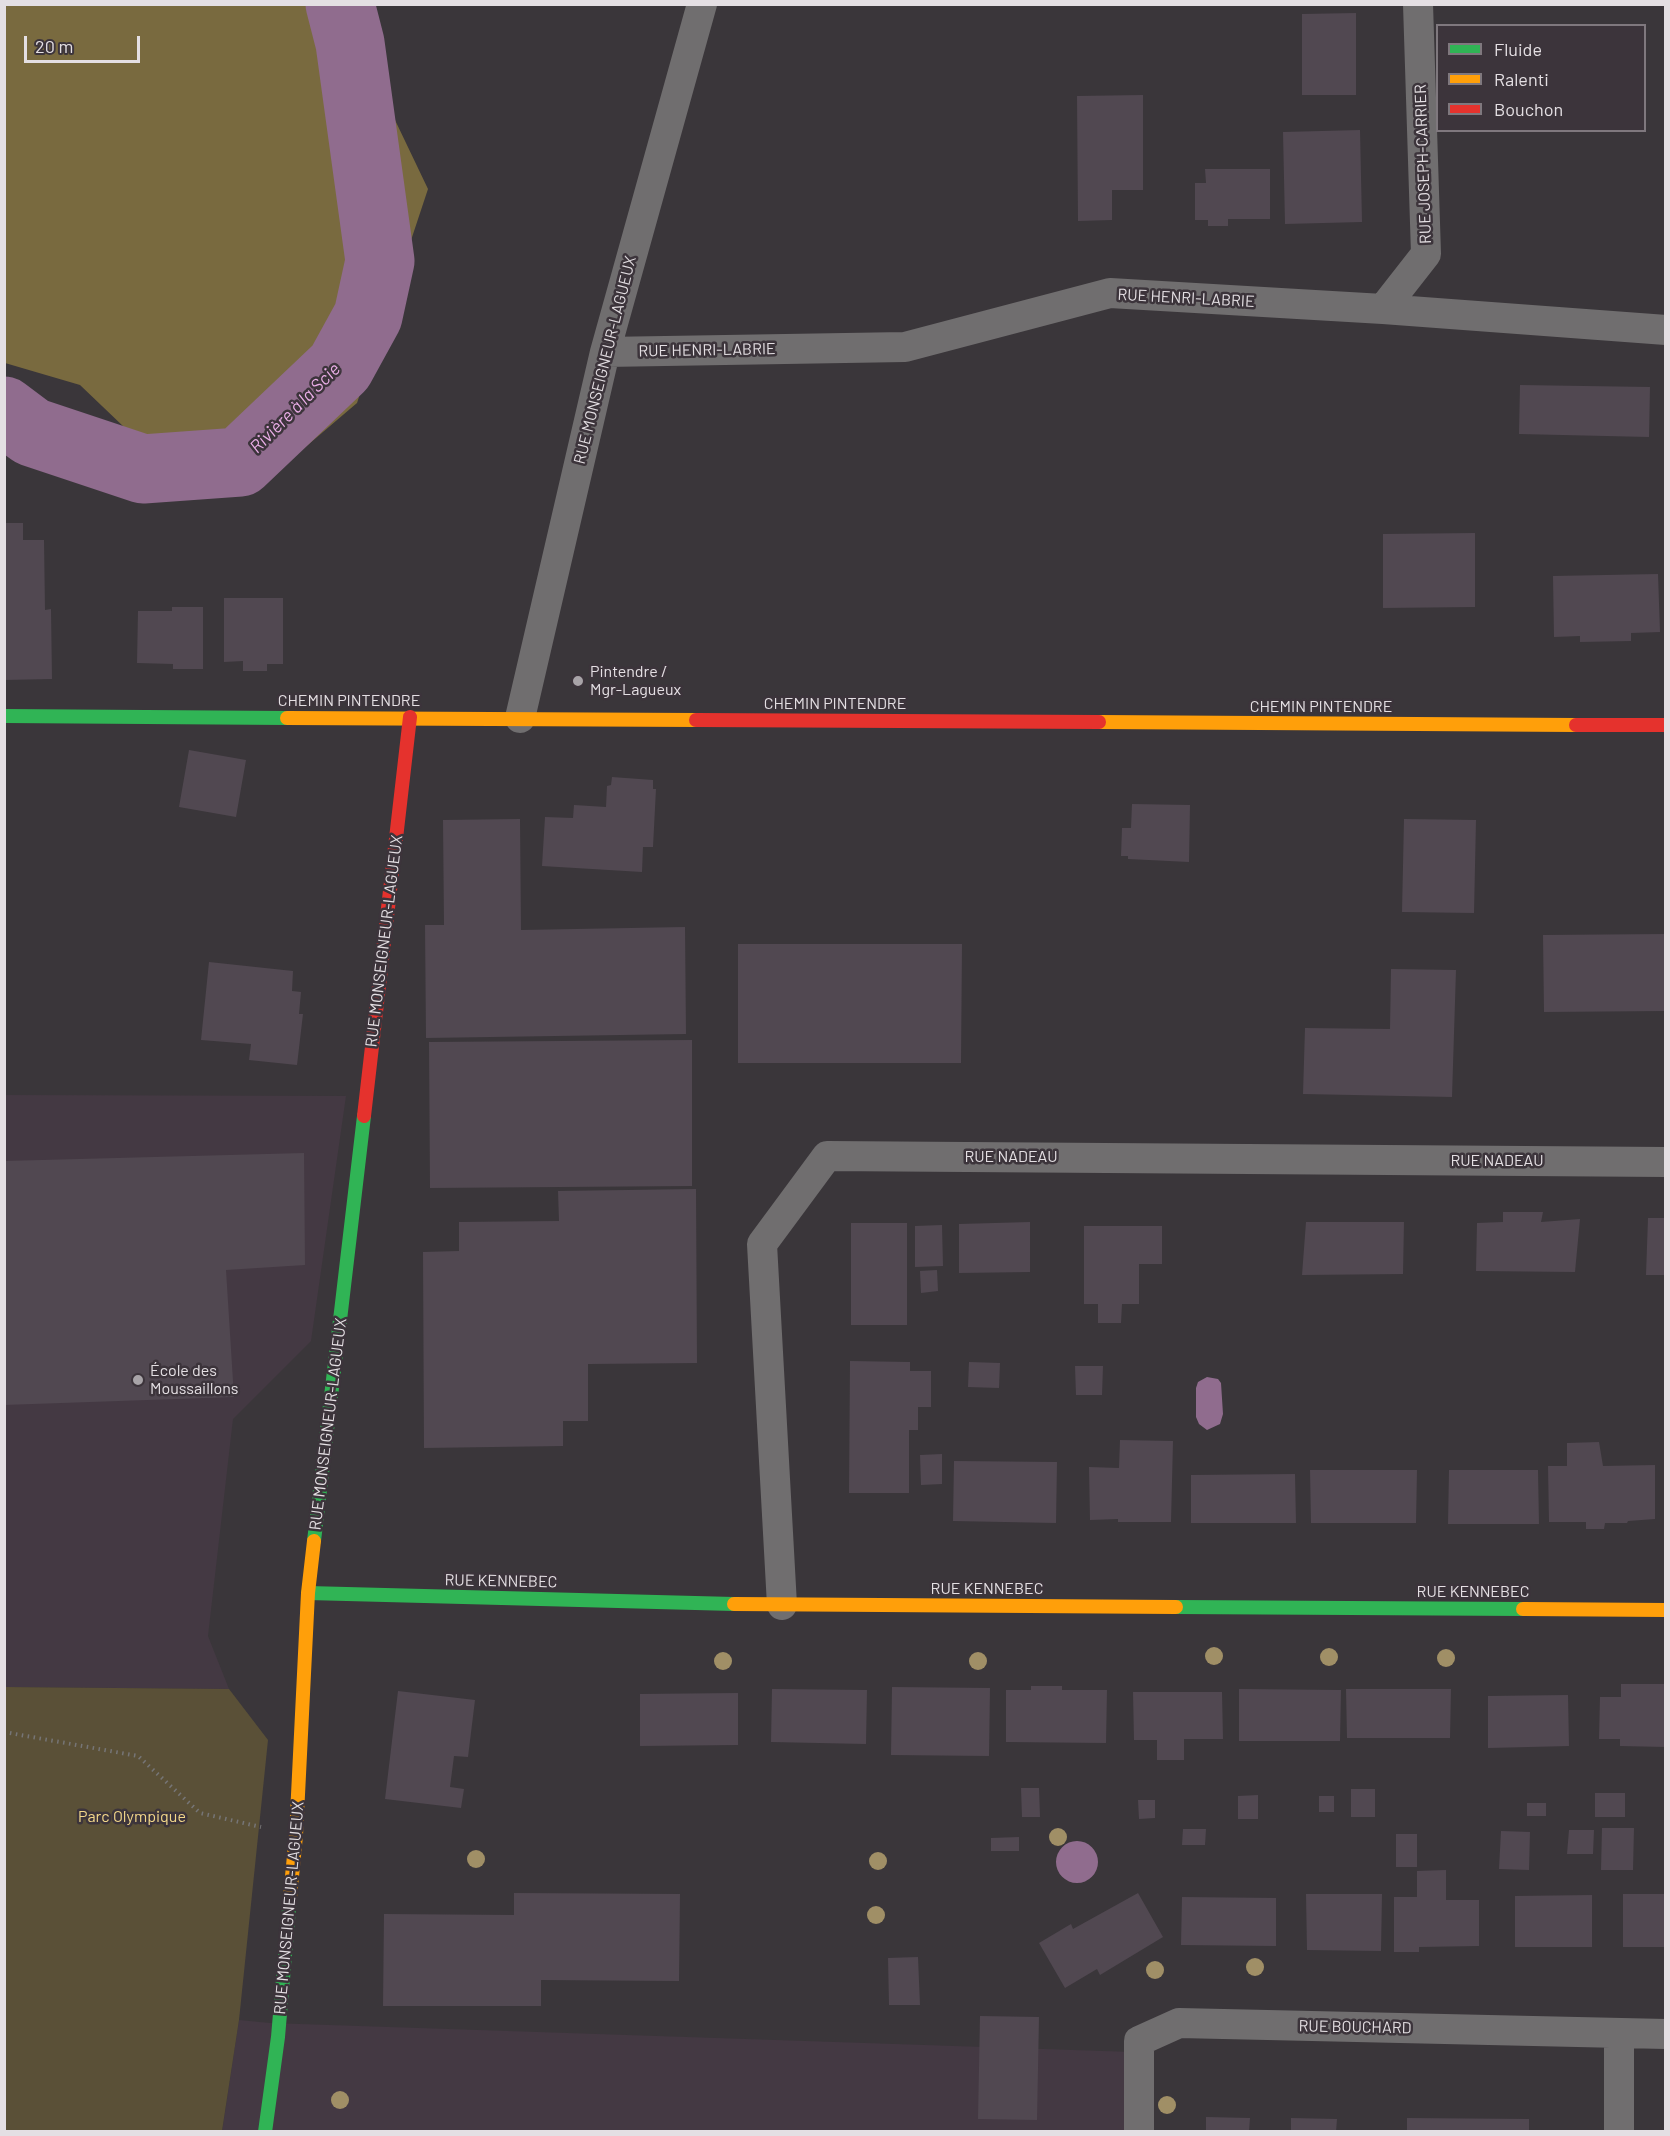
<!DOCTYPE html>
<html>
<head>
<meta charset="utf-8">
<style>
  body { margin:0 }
  #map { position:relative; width:1670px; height:2136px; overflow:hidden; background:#3a363a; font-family:Barlow,sans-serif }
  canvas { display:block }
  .frame { position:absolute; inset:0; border:6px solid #e4dfe3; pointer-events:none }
  .legend { position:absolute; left:1436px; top:24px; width:210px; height:108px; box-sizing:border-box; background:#3c343b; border:2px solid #7f787e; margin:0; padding:8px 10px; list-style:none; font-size:18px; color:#e4dfe3 }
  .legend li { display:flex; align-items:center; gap:12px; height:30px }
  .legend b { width:30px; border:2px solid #7f787e }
  .scale { position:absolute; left:24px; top:36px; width:116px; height:27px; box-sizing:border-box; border:3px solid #e4dfe3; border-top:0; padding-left:8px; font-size:18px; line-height:21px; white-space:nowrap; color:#e4dfe3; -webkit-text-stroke:4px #3c343b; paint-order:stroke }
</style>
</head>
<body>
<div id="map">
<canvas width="1670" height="2136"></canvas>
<div class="frame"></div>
<ul class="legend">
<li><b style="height:8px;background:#30b455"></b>Fluide</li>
<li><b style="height:8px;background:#ff9f0a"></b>Ralenti</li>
<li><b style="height:8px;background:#e5322d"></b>Bouchon</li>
</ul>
<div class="scale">20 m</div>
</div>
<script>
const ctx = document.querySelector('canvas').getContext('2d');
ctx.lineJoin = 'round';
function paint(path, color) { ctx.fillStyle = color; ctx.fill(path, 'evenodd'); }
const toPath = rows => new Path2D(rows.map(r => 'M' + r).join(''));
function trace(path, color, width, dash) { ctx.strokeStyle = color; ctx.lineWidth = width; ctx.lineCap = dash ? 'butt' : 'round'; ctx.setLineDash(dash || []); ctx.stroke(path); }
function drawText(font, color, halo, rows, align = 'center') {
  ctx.font = font + ' Barlow,sans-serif'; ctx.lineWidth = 5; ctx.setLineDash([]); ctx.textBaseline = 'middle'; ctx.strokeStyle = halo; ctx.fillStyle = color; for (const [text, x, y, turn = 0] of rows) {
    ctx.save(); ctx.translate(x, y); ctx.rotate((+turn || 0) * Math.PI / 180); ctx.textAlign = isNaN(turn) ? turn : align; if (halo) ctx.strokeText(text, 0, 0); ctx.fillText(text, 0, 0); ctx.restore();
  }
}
paint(toPath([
  [5,1095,346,1096,311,1341,233,1419,208,1636,229,1689,5,1687],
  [239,2020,270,2023,1133,2052,1131,2131,222,2132]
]), '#443943');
paint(toPath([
  [5,1687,229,1689,268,1740,239,2020,222,2131,5,2131]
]), '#5a5037');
paint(toPath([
  [4,5,340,5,428,189,357,403,262,484,191,491,80,385,5,363]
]), '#796a3f');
paint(toPath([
  [1207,1377,1218,1379,1221,1383,1223,1414,1220,1424,1207,1430,1199,1424,1196,1417,1196,1388,1198,1382],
  '1056 1862a21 21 0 1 1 42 0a21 21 0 1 1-42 0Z'
]), '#906c8e');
trace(toPath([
  [4,411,32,432,143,469,240,462,340,367,368,316,380,261,350,43,340,4]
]), '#906c8e', 69);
paint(toPath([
  [1356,13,1356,95,1302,95,1302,14],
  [1143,95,1143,190,1112,190,1112,220,1078,221,1077,96],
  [1360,130,1362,222,1285,224,1283,132],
  [1205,169,1270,169,1270,219,1228,219,1228,226,1208,226,1208,220,1195,220,1195,183,1206,183],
  [1520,385,1650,387,1649,437,1519,434],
  [4,523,23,523,23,540,44,540,45,610,51,609,52,679,4,680],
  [1475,533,1475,607,1383,608,1383,534],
  [1658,574,1660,632,1631,633,1631,641,1580,642,1580,636,1554,637,1553,576],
  [224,598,283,598,283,664,267,664,267,671,243,671,243,661,224,662],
  [172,607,203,607,203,669,173,669,173,664,137,663,138,611,172,611],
  [189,750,246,760,236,817,179,807],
  [612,777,653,780,653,789,656,789,653,847,643,847,642,872,542,866,545,817,573,818,574,805,606,807,607,786,611,785],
  [1132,804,1190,805,1189,862,1128,859,1128,856,1121,856,1122,828,1131,828],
  [520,819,521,930,685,927,686,1034,426,1038,425,925,444,925,443,820],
  [1404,819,1476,820,1474,913,1402,912],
  [1666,934,1666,1011,1544,1012,1543,935],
  [738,944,962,944,961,1063,738,1063],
  [209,962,293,971,292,991,301,992,299,1014,303,1014,297,1065,249,1060,251,1044,201,1040],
  [1391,969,1456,970,1452,1097,1303,1094,1305,1028,1390,1029],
  [692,1040,692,1186,430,1188,429,1042],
  [304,1153,305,1265,226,1270,234,1397,4,1405,4,1161],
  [696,1189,697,1363,588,1364,588,1421,563,1421,563,1446,424,1448,423,1252,459,1251,459,1222,559,1221,558,1191],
  [1503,1212,1543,1212,1541,1222,1580,1219,1575,1272,1476,1271,1477,1223,1503,1222],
  [1648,1218,1666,1218,1666,1275,1646,1275],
  [1030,1222,1030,1272,959,1273,959,1224],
  [1306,1222,1404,1222,1403,1274,1302,1275],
  [851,1223,907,1223,907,1325,851,1325],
  [942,1225,943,1266,915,1267,915,1226],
  [1084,1226,1162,1226,1162,1264,1139,1264,1139,1304,1122,1304,1121,1323,1098,1323,1098,1304,1084,1304],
  [937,1270,938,1291,921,1293,920,1271],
  [850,1361,910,1362,910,1371,931,1371,931,1407,918,1407,918,1430,909,1430,909,1493,849,1493],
  [969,1362,1000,1363,999,1388,968,1387],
  [1075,1366,1103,1366,1102,1395,1076,1395],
  [1120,1440,1173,1441,1171,1522,1118,1522,1118,1519,1090,1520,1089,1467,1119,1468],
  [1599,1442,1603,1466,1655,1465,1655,1519,1628,1521,1627,1523,1605,1523,1604,1529,1586,1529,1586,1522,1549,1522,1548,1466,1567,1466,1567,1443],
  [942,1454,942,1484,921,1485,920,1455],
  [954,1461,1057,1462,1056,1523,953,1521],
  [1310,1470,1417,1470,1416,1523,1311,1523],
  [1449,1470,1538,1470,1539,1524,1448,1524],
  [1295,1474,1296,1523,1191,1523,1191,1475],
  [1621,1684,1666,1684,1666,1747,1620,1746,1620,1739,1599,1739,1600,1697,1621,1697],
  [1031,1686,1062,1686,1062,1690,1107,1690,1106,1743,1006,1742,1006,1690,1031,1690],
  [892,1687,990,1688,989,1756,891,1755],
  [772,1689,867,1690,866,1744,771,1742],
  [1239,1689,1341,1690,1340,1741,1239,1741],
  [1346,1689,1451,1689,1450,1738,1347,1738],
  [398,1691,475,1700,468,1757,454,1756,450,1787,464,1789,461,1808,385,1799],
  [1133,1692,1222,1692,1223,1739,1184,1739,1184,1760,1157,1760,1157,1740,1134,1740],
  [738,1693,738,1745,640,1746,640,1694],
  [1568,1695,1569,1746,1488,1748,1488,1696],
  [1021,1788,1039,1788,1040,1817,1022,1817],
  [1351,1789,1375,1789,1375,1817,1351,1817],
  [1595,1793,1625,1793,1625,1817,1595,1817],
  [1258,1795,1258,1819,1238,1819,1238,1796],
  [1319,1796,1334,1796,1334,1812,1319,1812],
  [1138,1800,1155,1800,1155,1818,1139,1819],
  [1527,1803,1546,1803,1546,1816,1527,1816],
  [1602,1828,1634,1828,1633,1870,1601,1870],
  [1183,1829,1206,1829,1205,1845,1182,1845],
  [1569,1830,1594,1830,1593,1854,1567,1854],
  [1501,1831,1530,1832,1529,1870,1499,1869],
  [1396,1834,1417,1834,1417,1867,1396,1867],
  [1019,1837,1019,1851,991,1851,991,1838],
  [1446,1870,1446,1900,1479,1900,1479,1946,1419,1947,1419,1952,1394,1952,1394,1897,1417,1897,1417,1871],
  [514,1893,680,1894,679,1981,541,1980,541,2006,383,2006,384,1914,514,1915],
  [1138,1893,1163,1937,1100,1975,1097,1969,1065,1988,1039,1943,1071,1924,1073,1929],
  [1306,1894,1382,1894,1381,1951,1307,1950],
  [1623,1894,1666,1894,1666,1947,1623,1947],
  [1592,1895,1592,1947,1515,1947,1515,1896],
  [1182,1897,1276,1898,1276,1946,1181,1945],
  [918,1957,920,2005,889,2005,888,1958],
  [980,2016,1039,2017,1037,2120,978,2119],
  [1206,2117,1250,2118,1249,2132,1206,2132],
  [1291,2118,1337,2119,1336,2132,1291,2132],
  [1407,2118,1529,2119,1529,2132,1407,2132]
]), '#514851');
trace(toPath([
  [4,1732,138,1756,200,1813,261,1827]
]), '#767576', 4, [1.5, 4.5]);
trace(toPath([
  [1383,309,1426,254,1418,4],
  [605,352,905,347,1110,293,1383,309,1666,330],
  [520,718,605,352,702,4],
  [782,1605,762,1244,827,1156,1666,1162],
  [1139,2132,1139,2041,1179,2023,1666,2034],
  [1619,2132,1619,2034]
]), '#706e6f', 30);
trace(toPath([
  [4,716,287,718],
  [314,1541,364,1116],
  [308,1593,734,1604],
  [1176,1607,1523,1609],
  [265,2132,278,2037,290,1897]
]), '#30b455', 14);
trace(toPath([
  [287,718,696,720],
  [1099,722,1576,725],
  [734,1604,1176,1607],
  [1523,1609,1666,1610],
  [290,1897,296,1835,308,1593,314,1541]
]), '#ff9f0a', 14);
trace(toPath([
  [696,720,1099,722],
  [1576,725,1666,725],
  [364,1116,410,717]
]), '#e5322d', 14);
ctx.fillStyle = '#a08f66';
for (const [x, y] of [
  [1214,1656],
  [1329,1657],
  [1446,1658],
  [723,1661],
  [978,1661],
  [1058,1837],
  [476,1859],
  [878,1861],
  [876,1915],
  [1255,1967],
  [1155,1970],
  [340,2100],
  [1167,2105]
]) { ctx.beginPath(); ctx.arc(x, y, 9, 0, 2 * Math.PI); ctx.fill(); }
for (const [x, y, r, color] of [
  [578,681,6,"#a8a4a8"],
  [138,1380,6,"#a8a4a8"]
]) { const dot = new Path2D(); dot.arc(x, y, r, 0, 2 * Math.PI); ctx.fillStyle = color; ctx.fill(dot); trace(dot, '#3c343b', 2); }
drawText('16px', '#e4dfe3', '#3c343b', [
  ["RUE JOSEPH-CARRIER",1423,164,-92],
  ["RUE HENRI-LABRIE",1186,298,3],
  ["RUE HENRI-LABRIE",707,350,-1],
  ["RUE MONSEIGNEUR-LAGUEUX",605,360,-76],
  ["CHEMIN PINTENDRE",349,701],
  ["CHEMIN PINTENDRE",835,704],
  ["CHEMIN PINTENDRE",1321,707],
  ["RUE MONSEIGNEUR-LAGUEUX",384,941,-83],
  ["RUE NADEAU",1011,1157],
  ["RUE NADEAU",1497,1161],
  ["RUE MONSEIGNEUR-LAGUEUX",328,1424,-83],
  ["RUE KENNEBEC",501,1581,1],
  ["RUE KENNEBEC",987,1589],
  ["RUE KENNEBEC",1473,1592],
  ["RUE MONSEIGNEUR-LAGUEUX",289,1908,-85],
  ["RUE BOUCHARD",1355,2027,1]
]);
drawText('16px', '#e4dfe3', '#3c343b', [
  ["Pintendre /",590,672],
  ["Mgr-Lagueux",590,690],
  ["École des",150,1371],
  ["Moussaillons",150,1389]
], 'left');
drawText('16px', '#f3d78a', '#3c343b', [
  ["Parc Olympique",132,1817]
]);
drawText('italic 18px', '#eaaee7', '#3c343b', [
  ["Rivière à la Scie",295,408,-45]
]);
</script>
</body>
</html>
